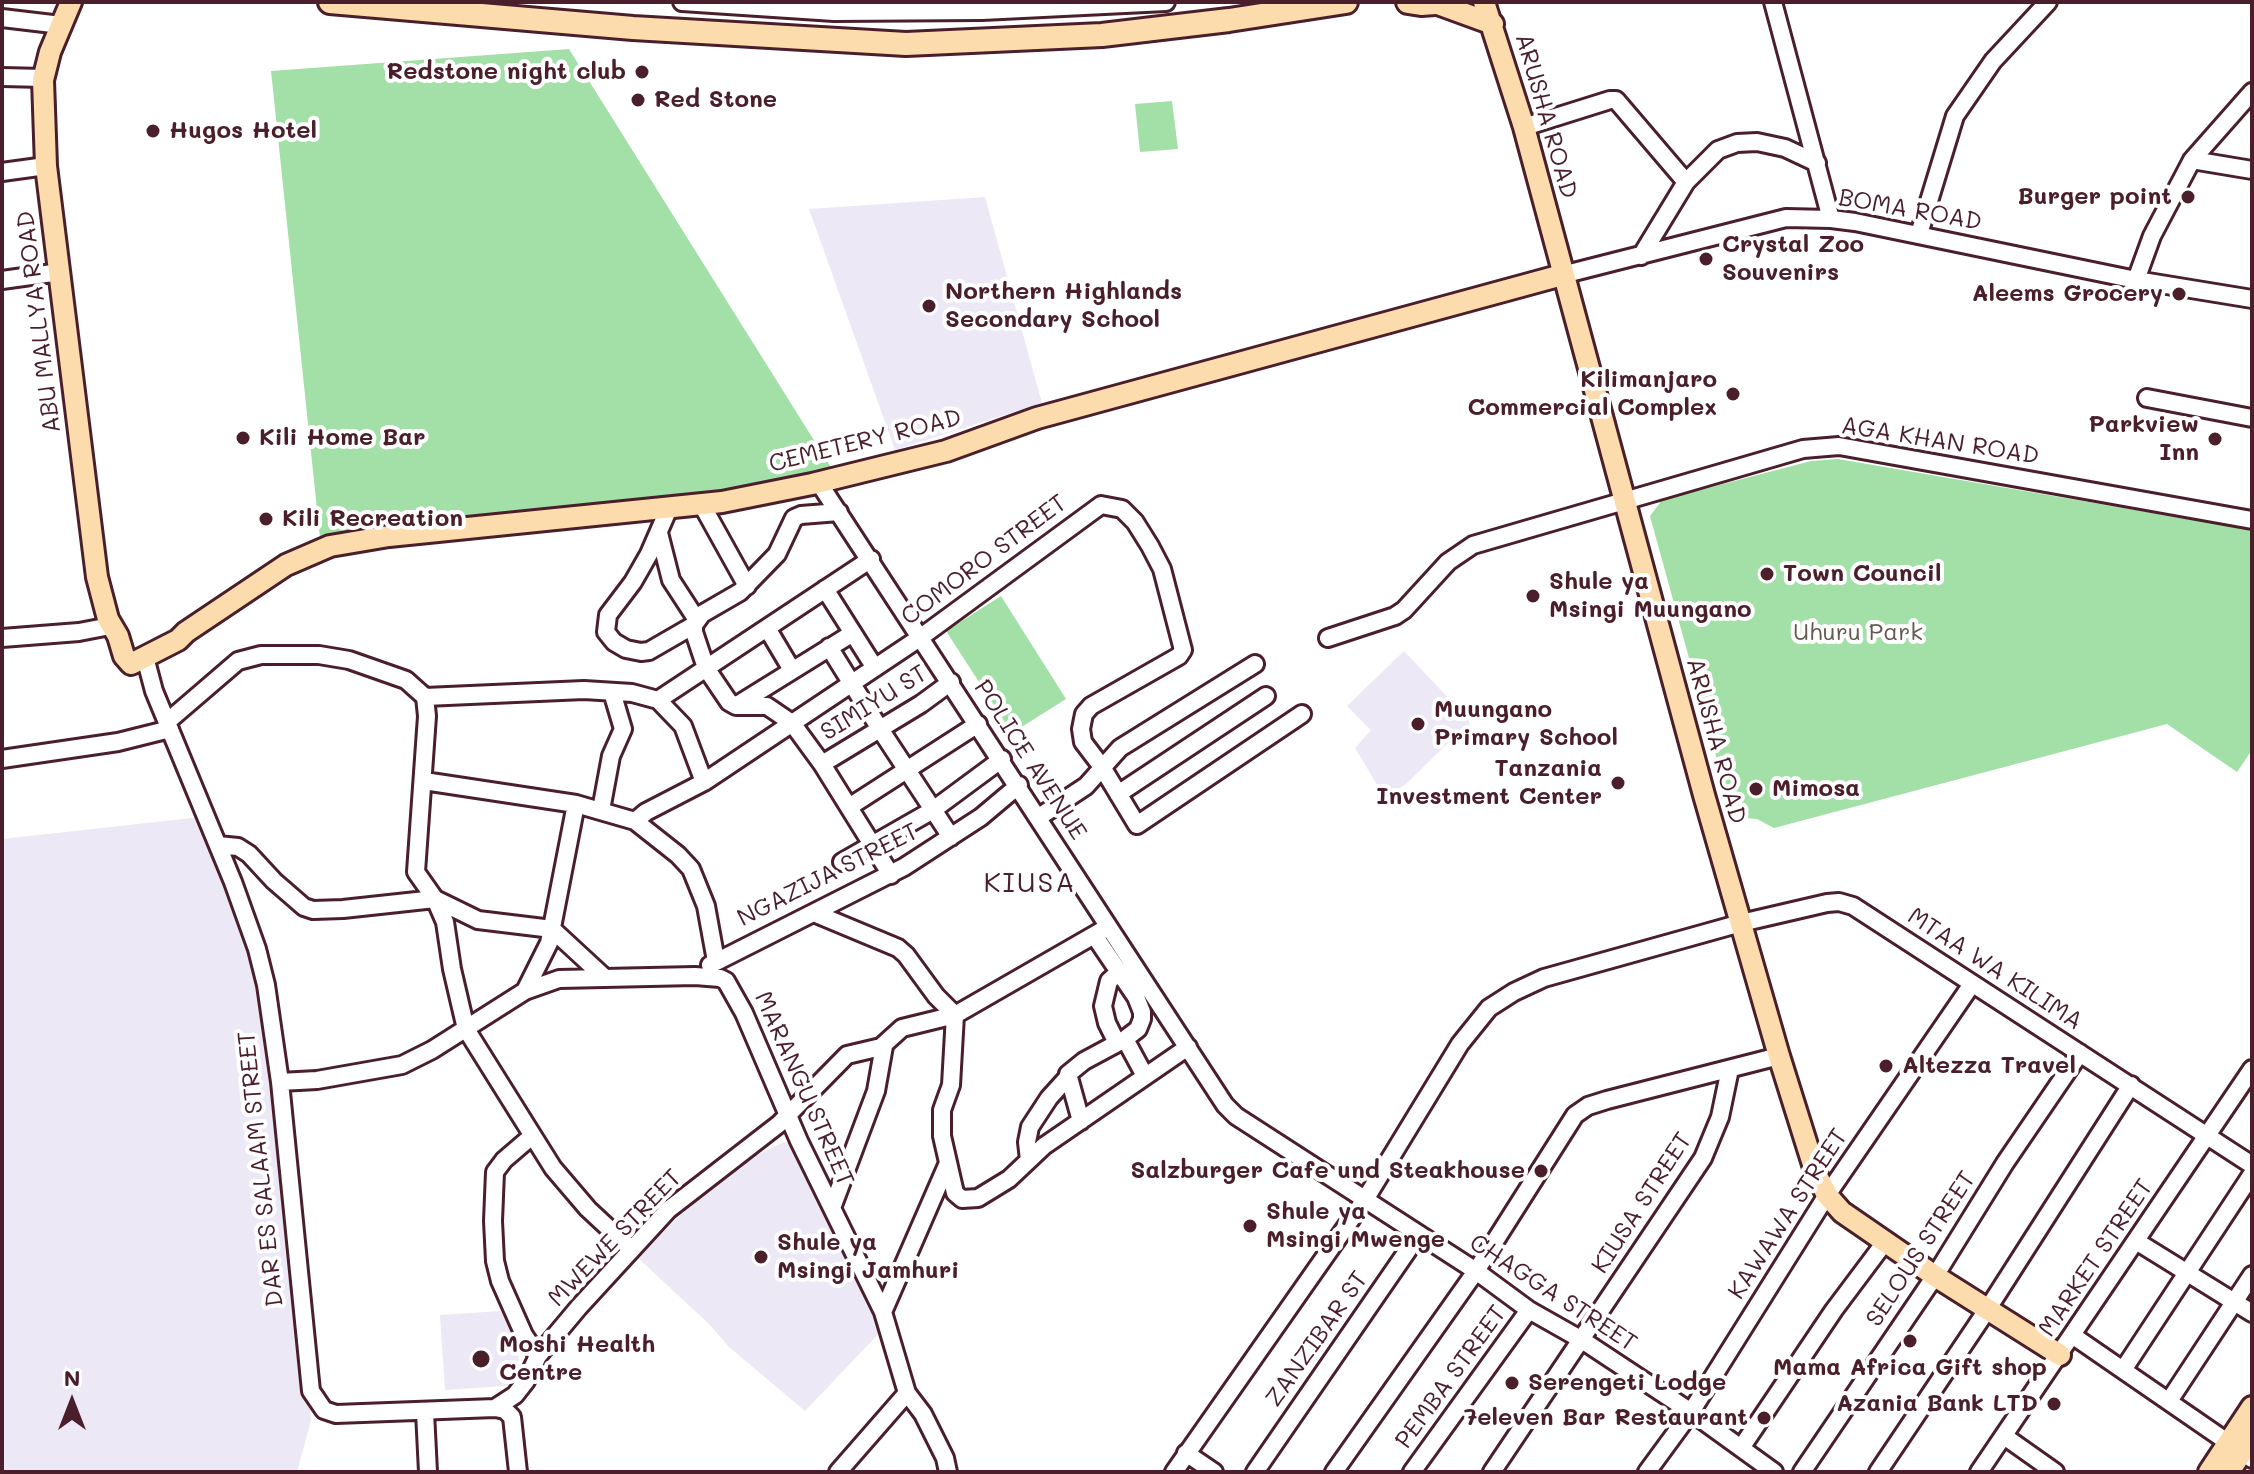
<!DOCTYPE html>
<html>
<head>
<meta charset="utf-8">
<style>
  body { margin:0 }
  #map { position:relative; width:2254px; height:1474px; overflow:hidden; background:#fff; font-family:Mali,sans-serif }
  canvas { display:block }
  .frame { position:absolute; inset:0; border:4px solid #4a1f2b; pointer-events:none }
  .north { position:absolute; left:32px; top:1362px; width:80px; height:80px; -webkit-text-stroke:6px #fff; paint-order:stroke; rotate:0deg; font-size:22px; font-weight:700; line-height:32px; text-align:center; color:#4a1f2b }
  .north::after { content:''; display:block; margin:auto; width:28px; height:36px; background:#4a1f2b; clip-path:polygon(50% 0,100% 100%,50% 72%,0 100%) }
</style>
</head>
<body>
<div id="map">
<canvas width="2254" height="1474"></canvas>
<div class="frame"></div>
<div class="north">N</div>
</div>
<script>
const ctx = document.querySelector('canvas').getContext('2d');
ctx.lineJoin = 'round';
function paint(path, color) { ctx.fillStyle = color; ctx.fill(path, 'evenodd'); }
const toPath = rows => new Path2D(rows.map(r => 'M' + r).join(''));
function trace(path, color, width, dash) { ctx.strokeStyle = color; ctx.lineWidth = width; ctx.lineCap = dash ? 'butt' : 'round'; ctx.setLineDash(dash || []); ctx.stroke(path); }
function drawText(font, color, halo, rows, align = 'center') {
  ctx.font = font + ' Mali,sans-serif'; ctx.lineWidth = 8; ctx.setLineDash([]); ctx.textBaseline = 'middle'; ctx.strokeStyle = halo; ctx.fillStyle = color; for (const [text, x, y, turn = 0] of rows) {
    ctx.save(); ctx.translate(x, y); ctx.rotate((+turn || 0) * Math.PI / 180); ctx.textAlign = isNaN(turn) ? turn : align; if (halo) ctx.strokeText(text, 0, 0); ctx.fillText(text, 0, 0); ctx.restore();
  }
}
paint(toPath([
  [985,197,1042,403,895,450,809,209],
  [1404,651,1469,720,1470,727,1448,743,1406,784,1385,798,1355,748,1371,730,1347,706],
  [201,817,258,961,311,1420,297,1472,2,1472,2,839],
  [784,1142,810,1149,887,1325,805,1411,729,1347,710,1325,637,1257,730,1168],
  [500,1311,517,1333,520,1385,445,1390,440,1315]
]), '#ede8f6');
paint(toPath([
  [569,49,832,469,723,496,320,538,271,71],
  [1172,101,1178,149,1140,152,1135,104],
  [1838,459,2252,530,2252,750,2237,772,2167,724,1774,828,1757,819,1746,818,1734,822,1650,516,1662,500,1811,461],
  [1001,596,1066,699,1012,733,946,631]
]), '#a2e0a7');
const minor = toPath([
  [682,2,834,12,982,11,1166,2],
  [1773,2,1831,219],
  [2,18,61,25],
  [2,77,44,78],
  [1524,127,1610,100,1616,100,1686,182],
  [2192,160,2252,170],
  [2,172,46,166],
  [1919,234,1955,116,1993,61,2048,2],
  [1641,256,1686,182,1718,150,1737,143,1757,142,1785,148,1817,163],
  [1562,275,1786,218,1831,219,1855,222,2136,280,2252,299],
  [2,280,60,272],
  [2136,280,2152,236,2192,160,2252,92],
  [2147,398,2252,418],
  [819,483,1225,1105,1236,1116,1476,1271,1529,1310,1582,1340,1691,1412,1774,1472],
  [702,505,747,586],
  [669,508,649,554,633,582,608,615,606,632,614,642,626,649,641,652,649,651,694,625],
  [839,512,801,515,794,518,777,554,740,592,702,614,694,625,694,632,706,668,729,702,736,706,767,706,792,723,822,764,891,875],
  [659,533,671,580,697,620],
  [825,589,875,668],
  [767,628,792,670],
  [2,638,79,632,110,626],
  [1328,638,1395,616,1404,610,1448,562,1473,545,1803,449,1839,446,2252,520],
  [829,647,880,729,951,837],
  [145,657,154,691,233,882,257,949,266,985,280,1082,311,1391,324,1410,336,1414,495,1408,505,1410,512,1417,518,1472],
  [425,697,584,690,632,693,658,700,683,726,704,782],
  [658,700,871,559],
  [737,705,853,633],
  [167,722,238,661,261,655,319,655,349,660,406,680,425,697,427,716,416,872,435,899,445,922,452,969,466,1029,553,1168,588,1209,631,1249],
  [2,759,118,742,170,729],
  [822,764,921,704,951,682],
  [424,781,576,804,635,821,678,855,691,869,706,906,716,961],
  [1118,794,1266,696],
  [849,807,978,724],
  [601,810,611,756,623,729,612,692],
  [1039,817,1086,786,1120,748,1255,664],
  [635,821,646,812,704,782,921,637,1101,505,1122,509,1135,522,1150,546,1162,569,1183,650,1179,656,1091,706,1084,714,1081,729,1083,742,1102,767,1137,825,1302,714],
  [218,845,238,847,249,854,274,881,304,907,313,910,343,909,435,899,478,920,552,929,604,977],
  [842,862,933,810,1002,759],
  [814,913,898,948,906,955,936,996,955,1015,951,1085,942,1110,942,1136,955,1193,962,1199,978,1198,1009,1179,1044,1146,1188,1047],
  [710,965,904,867,981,817,1019,785],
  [525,991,549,943,576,804],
  [1125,1039,1145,1076],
  [1117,1043,1107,1023,1103,1006,1109,981,1120,971],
  [280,1082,317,1080,402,1065,432,1050,525,991,559,979,695,976,720,978,726,981,744,1013,799,1141,883,1312,907,1393,923,1414,945,1458,948,1472],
  [1081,1121,1068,1074,1084,1061,1125,1039,1138,1029,1142,1019,1142,1012,1136,997,1094,935],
  [532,1136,504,1160,495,1172,493,1221,495,1261,500,1281,524,1335,538,1356],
  [1029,1160,1027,1142,1030,1127,1049,1098,1068,1077],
  [832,1208,876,1091,884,1046],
  [2136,1241,2252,1313],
  [883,1312,948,1163],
  [2072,1335,2252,1459],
  [2123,1370,2252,1174],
  [2169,1401,2252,1275],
  [495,1408,515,1395,526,1381,538,1356,579,1307,668,1210,779,1124,847,1055,881,1047,902,1028,955,1015,1108,927],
  [425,1412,428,1472],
  [2004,1436,2055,1472],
  [1741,1448,1834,1310,1885,1242],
  [1186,1453,1214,1472],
  [838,1472,907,1393],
  [1174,1472,1366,1198,1460,1044,1489,1008,1514,992,1544,978,1741,923,1827,903,1839,902,1853,906,2252,1165],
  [1255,1472,1419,1234],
  [1334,1472,1476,1271,1575,1115,1588,1106,1607,1100,1779,1056],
  [1412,1472,1529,1310],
  [1492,1472,1703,1158,1720,1117,1730,1069],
  [1647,1472,1691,1412,1827,1195,1972,984],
  [1802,1472,1935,1276,2005,1163,2080,1053],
  [1878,1472,1987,1310,2131,1085],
  [1979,1472,2252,1069]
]);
const major = toPath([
  [71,2,50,52,43,80,46,166,97,577,108,619,118,636,124,656,131,664,178,640,186,632,286,565,330,546,389,536,722,502,812,484,946,451,1037,418,1562,275],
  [1484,2,1524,127,1704,795,1779,1056,1816,1174,1827,1195,1842,1212,1935,1276,2060,1355],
  [1438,4,1493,24],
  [2209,1472,2252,1407],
  [2229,1472,2252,1437]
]);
const highway = toPath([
  [330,2,633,28,906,44,1102,35,1229,20,1346,2],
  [1408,2,1421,4,1449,2]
]);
trace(minor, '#4a1f2b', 22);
trace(major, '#4a1f2b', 26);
trace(highway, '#4a1f2b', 28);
trace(minor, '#fff', 16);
trace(major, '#fcdcac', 20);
trace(highway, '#fcdcac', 22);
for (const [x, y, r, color] of [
  [642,72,8,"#4a1f2b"],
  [638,100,8,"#4a1f2b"],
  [153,131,8,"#4a1f2b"],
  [2188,197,8,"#4a1f2b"],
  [1706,259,8,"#4a1f2b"],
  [2179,294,8,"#4a1f2b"],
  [929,306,8,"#4a1f2b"],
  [1733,394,8,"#4a1f2b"],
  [243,438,8,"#4a1f2b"],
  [2215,439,8,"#4a1f2b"],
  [266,519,8,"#4a1f2b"],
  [1767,574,8,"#4a1f2b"],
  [1533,596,8,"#4a1f2b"],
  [1418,724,8,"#4a1f2b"],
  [1618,783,8,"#4a1f2b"],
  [1756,789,8,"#4a1f2b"],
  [1886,1066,8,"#4a1f2b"],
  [1541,1171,8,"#4a1f2b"],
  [1250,1226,8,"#4a1f2b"],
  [761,1257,8,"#4a1f2b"],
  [1910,1341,8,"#4a1f2b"],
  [481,1359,10,"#4a1f2b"],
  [1512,1383,8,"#4a1f2b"],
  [2054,1404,8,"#4a1f2b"],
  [1764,1418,8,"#4a1f2b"]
]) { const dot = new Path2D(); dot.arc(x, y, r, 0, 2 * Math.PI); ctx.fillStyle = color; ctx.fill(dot); trace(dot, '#fff', 3); }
drawText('bold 24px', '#4a1f2b', '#fff', [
  ["Redstone night club",626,72,"right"],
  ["Red Stone",654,100],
  ["Hugos Hotel",169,131],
  ["Burger point",2172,197,"right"],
  ["Crystal Zoo",1722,245],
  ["Souvenirs",1722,273],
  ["Northern Highlands",945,292],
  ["Secondary School",945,320],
  ["Aleems Grocery",2163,294,"right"],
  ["Kilimanjaro",1717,380,"right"],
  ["Commercial Complex",1717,408,"right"],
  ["Parkview",2199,425,"right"],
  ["Inn",2199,453,"right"],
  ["Kili Home Bar",259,438],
  ["Kili Recreation",282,519],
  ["Town Council",1783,574],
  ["Shule ya",1549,582],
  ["Msingi Muungano",1549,610],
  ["Muungano",1434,710],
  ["Primary School",1434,738],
  ["Tanzania",1602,769,"right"],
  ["Investment Center",1602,797,"right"],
  ["Mimosa",1772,789],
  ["Altezza Travel",1902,1066],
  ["Salzburger Cafe und Steakhouse",1525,1171,"right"],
  ["Shule ya",1266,1212],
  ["Msingi Mwenge",1266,1240],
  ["Shule ya",777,1243],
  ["Msingi Jamhuri",777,1271],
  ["Moshi Health",499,1345],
  ["Centre",499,1373],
  ["Mama Africa Gift shop",1910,1368,"center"],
  ["Serengeti Lodge",1528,1383],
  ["Azania Bank LTD",2038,1404,"right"],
  ["7eleven Bar Restaurant",1748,1418,"right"]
], 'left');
drawText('24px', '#4a1f2b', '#fff', [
  ["ARUSHA ROAD",1546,116,74],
  ["BOMA ROAD",1910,210,10],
  ["ABU MALLYA ROAD",39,322,-97],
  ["CEMETERY ROAD",865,441,-14],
  ["AGA KHAN ROAD",1940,441,9],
  ["COMORO STREET",984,560,-37],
  ["SIMIYU ST",874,703,-32],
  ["ARUSHA ROAD",1716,741,75],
  ["POLICE AVENUE",1030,760,57],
  ["NGAZIJA STREET",828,875,-27],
  ["MTAA WA KILIMA",1995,969,33],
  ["MARANGU STREET",804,1089,66],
  ["DAR ES SALAAM STREET",261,1169,-96],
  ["KIUSA STREET",1642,1203,-57],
  ["KAWAWA STREET",1788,1214,-57],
  ["MWEWE STREET",615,1238,-46],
  ["SELOUS STREET",1921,1249,-57],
  ["MARKET STREET",2096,1258,-56],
  ["CHAGGA STREET",1553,1293,33],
  ["ZANZIBAR ST",1317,1339,-55],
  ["PEMBA STREET",1451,1377,-54]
]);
drawText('24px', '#645950', '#fff', [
  ["Uhuru Park",1858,633]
]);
ctx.letterSpacing = '2px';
drawText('28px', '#4a1f2b', '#fff', [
  ["KIUSA",1030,883]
]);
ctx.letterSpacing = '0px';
</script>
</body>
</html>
